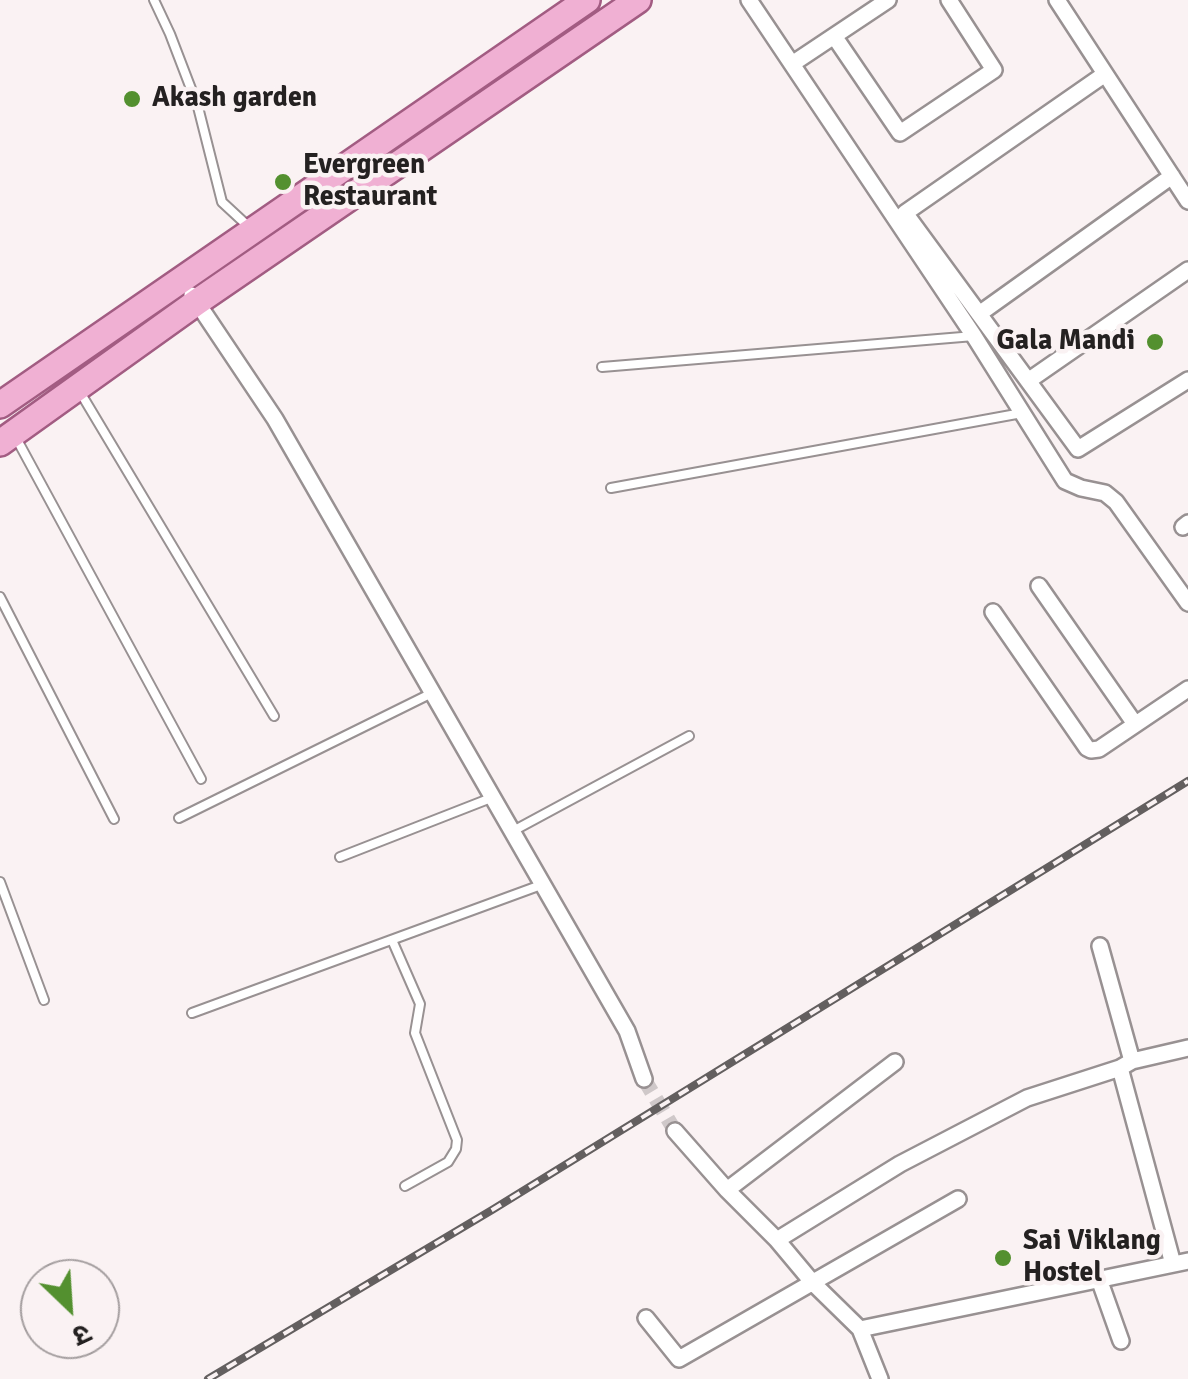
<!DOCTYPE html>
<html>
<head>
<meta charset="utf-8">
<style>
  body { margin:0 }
  #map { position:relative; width:1188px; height:1379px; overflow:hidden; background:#faf2f3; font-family:Signika,"Noto Sans Devanagari",sans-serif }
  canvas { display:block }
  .north { position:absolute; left:20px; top:1259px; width:100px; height:100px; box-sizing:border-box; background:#faf2f3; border:2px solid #a49e9f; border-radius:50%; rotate:155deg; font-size:28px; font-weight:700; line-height:40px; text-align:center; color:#242121 }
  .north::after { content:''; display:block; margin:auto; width:35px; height:45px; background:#53902f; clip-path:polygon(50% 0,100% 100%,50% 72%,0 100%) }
</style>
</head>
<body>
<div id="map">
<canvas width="1188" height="1379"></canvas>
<div class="north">उ</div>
</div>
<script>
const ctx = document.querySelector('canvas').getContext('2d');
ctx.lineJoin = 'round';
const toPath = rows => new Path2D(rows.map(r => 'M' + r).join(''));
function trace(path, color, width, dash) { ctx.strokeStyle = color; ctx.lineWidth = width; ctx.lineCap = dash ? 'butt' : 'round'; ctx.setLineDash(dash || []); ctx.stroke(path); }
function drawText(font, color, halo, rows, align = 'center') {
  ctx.font = font + ' Signika,sans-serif'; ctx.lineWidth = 9; ctx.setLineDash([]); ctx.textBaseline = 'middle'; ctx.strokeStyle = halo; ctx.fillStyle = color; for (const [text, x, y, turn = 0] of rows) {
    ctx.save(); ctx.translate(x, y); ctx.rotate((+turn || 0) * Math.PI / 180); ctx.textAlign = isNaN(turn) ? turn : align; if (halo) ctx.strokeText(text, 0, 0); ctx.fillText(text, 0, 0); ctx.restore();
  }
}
trace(toPath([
  [644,1079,675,1131]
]), '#cfc8c9', 15, [15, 8]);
const lane = toPath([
  [154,0,170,34,198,107,222,202,249,227],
  [602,367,974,336],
  [80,392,274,716],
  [15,436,201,779],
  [611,488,1022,413],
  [0,597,114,819],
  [179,818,432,693],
  [513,831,689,736],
  [340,857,491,798],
  [0,882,44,1000],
  [392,940,420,1004,415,1033,457,1140,456,1149,448,1162,405,1186],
  [192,1013,541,885]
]);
const street = toPath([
  [749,0,974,336,1065,481,1081,488,1105,493,1116,502,1188,603],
  [1057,0,1188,201],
  [834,36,900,133,994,70,949,0],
  [792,64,888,0],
  [1105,74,905,213,1078,449,1188,380],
  [192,295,275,419,627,1031,644,1079],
  [979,314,1172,176],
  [1028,381,1188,270],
  [1183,527,1188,523],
  [1039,586,1135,724],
  [993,612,1087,748,1091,750,1099,749,1188,689],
  [1100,946,1132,1061],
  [1120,1068,1173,1264],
  [675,1131,727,1190,777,1240,813,1283,860,1329,880,1379],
  [727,1190,895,1062],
  [777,1240,900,1164,1027,1098,1120,1068,1132,1061,1188,1048],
  [1099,1279,1121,1341],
  [646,1318,679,1359,958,1199],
  [860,1329,1188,1261]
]);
const primary = toPath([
  [0,405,587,0],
  [0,443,197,302,638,0]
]);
trace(lane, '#989192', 12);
trace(street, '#989192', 20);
trace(primary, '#a25c82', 30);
trace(lane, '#fff', 8);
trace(street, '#fff', 15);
trace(primary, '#f0b0d3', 25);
const rail = toPath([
  [208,1379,492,1210,1188,781]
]);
trace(rail, '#635f5f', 8);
trace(rail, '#faf2f3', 4, [11]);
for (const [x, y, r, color] of [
  [132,99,10,"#53902f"],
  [283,182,10,"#53902f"],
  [1155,342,10,"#53902f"],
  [1003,1258,10,"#53902f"]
]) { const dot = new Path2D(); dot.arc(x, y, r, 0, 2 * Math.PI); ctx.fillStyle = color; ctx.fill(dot); trace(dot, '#faf2f3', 4); }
drawText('bold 28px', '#242121', '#faf2f3', [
  ["Akash garden",152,99],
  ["Evergreen",303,166],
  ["Restaurant",303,198],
  ["Gala Mandi",1135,342,"right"],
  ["Sai Viklang",1023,1242],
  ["Hostel",1023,1274]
], 'left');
</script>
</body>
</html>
